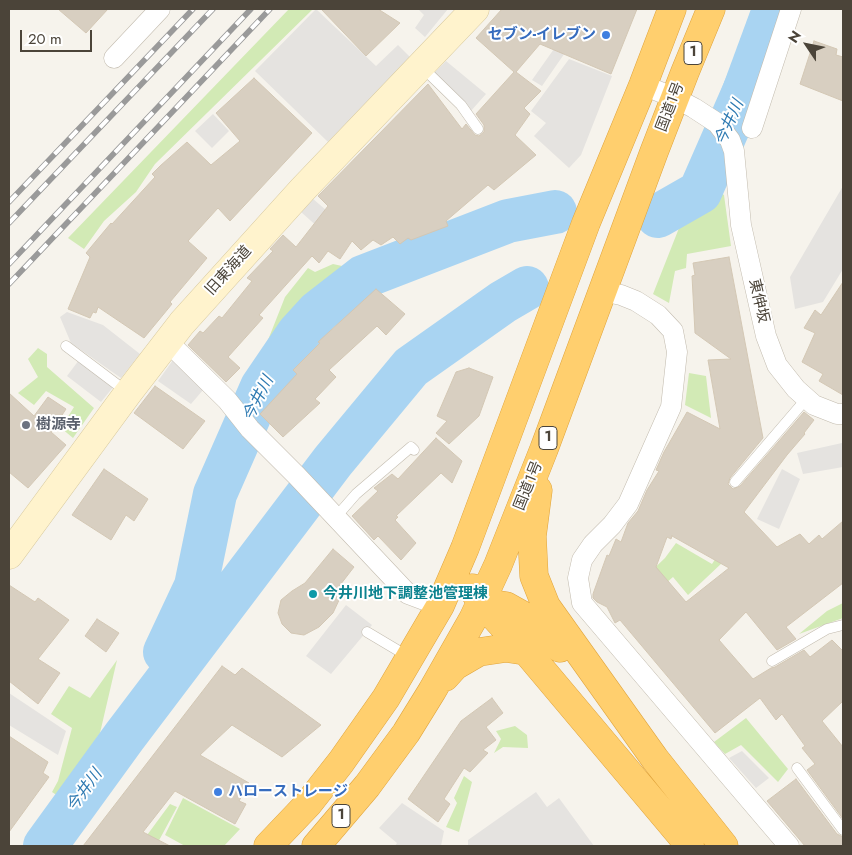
<!DOCTYPE html>
<html>
<head>
<meta charset="utf-8">
<style>
  body { margin:0 }
  #map { position:relative; width:852px; height:855px; overflow:hidden; background:#f6f3ec; font-family:Jost,sans-serif }
  canvas { display:block }
  .frame { position:absolute; inset:0; border:10px solid #4b4439; pointer-events:none }
  .north { position:absolute; left:782px; top:20px; width:50px; height:50px; -webkit-text-stroke:4px #fff; paint-order:stroke; rotate:304deg; font-size:14px; font-weight:700; line-height:20px; text-align:center; color:#4b4439 }
  .north::after { content:''; display:block; margin:auto; width:18px; height:22px; background:#4b4439; clip-path:polygon(50% 0,100% 100%,50% 72%,0 100%) }
  .scale { position:absolute; left:20px; top:30px; width:72px; height:22px; box-sizing:border-box; border:2px solid #4b4439; border-top:0; padding-left:6px; font-size:15px; line-height:18px; white-space:nowrap; color:#4b4439; -webkit-text-stroke:4px #fff; paint-order:stroke }
</style>
</head>
<body>
<div id="map">
<canvas width="852" height="855"></canvas>
<div class="frame"></div>
<div class="north">N</div>
<div class="scale">20 m</div>
</div>
<script>
const ctx = document.querySelector('canvas').getContext('2d');
ctx.lineJoin = 'round';
function paint(path, color) { ctx.fillStyle = color; ctx.fill(path, 'evenodd'); }
const toPath = rows => new Path2D(rows.map(r => 'M' + r).join(''));
function trace(path, color, width, dash) { ctx.strokeStyle = color; ctx.lineWidth = width; ctx.lineCap = dash ? 'butt' : 'round'; ctx.setLineDash(dash || []); ctx.stroke(path); }
function drawText(font, color, halo, rows, align = 'center') {
  ctx.font = font + ' Jost,"Noto Sans JP",sans-serif'; ctx.lineWidth = 4; ctx.setLineDash([]); ctx.textBaseline = 'middle'; ctx.strokeStyle = halo; ctx.fillStyle = color; for (const [text, x, y, turn = 0] of rows) {
    ctx.save(); ctx.translate(x, y); ctx.rotate((+turn || 0) * Math.PI / 180); ctx.textAlign = isNaN(turn) ? turn : align; if (halo) ctx.strokeText(text, 0, 0); ctx.fillText(text, 0, 0); ctx.restore();
  }
}
paint(toPath([
  [289,9,313,9,155,164,136,192,104,221,84,249,68,238],
  [716,189,724,195,731,246,687,254,686,268,675,271,669,303,653,294,681,223,696,213],
  [333,264,360,270,372,282,358,297,366,305,361,312,349,304,287,364,269,389,257,368,285,297,308,268,315,272],
  [38,348,47,354,47,367,94,408,73,438,61,428,74,407,46,391,34,405,18,393,38,377,28,359],
  [689,373,706,376,711,418,685,405],
  [731,535,740,546,688,595,673,577,652,595,642,580,665,558,676,543,712,564],
  [843,603,843,618,799,634,827,611],
  [117,660,100,733,58,796,52,792,58,781,72,728,51,714,69,686,90,698],
  [746,718,788,769,778,782,741,745,725,754,714,742],
  [515,726,527,735,528,748,503,747,494,753,501,739,496,731],
  [464,776,472,782,459,832,446,827,457,803,454,798],
  [183,798,240,829,224,846,185,846,165,835],
  [170,804,177,807,156,846,139,846]
]), '#d2eab5');
paint(toPath([
  [316,9,376,66,398,45,411,58,328,142,255,71],
  [418,9,448,9,425,37,415,28,424,15],
  [557,9,574,9,587,21,542,86,532,80,573,22],
  [569,59,612,76,581,155,569,168,534,136,546,123,531,111],
  [446,61,486,94,470,112,434,73],
  [213,114,229,131,212,148,195,131],
  [843,186,843,269,823,302,795,309,790,277],
  [312,198,341,223,329,237,301,212],
  [67,312,103,325,140,354,121,378,71,343,60,317],
  [79,360,114,386,101,402,67,376],
  [173,360,203,390,191,404,158,381],
  [842,443,843,467,803,474,797,453],
  [782,469,800,479,779,529,757,519],
  [346,605,372,625,331,674,306,656],
  [9,693,66,731,58,755,9,725],
  [742,751,769,778,756,788,729,758],
  [536,792,547,807,559,798,594,846,468,846,468,840],
  [402,803,444,831,441,846,395,846,397,843,379,828]
]), '#e5e3e0');
paint(toPath([
  [751,9,782,9,744,120,719,96]
]), '#a9d4f2');
trace(toPath([
  [658,216,700,192,749,80,775,9],
  [165,652,196,586,215,494,262,387,298,334,318,312,363,277,508,221,555,212],
  [45,846,124,737,333,461,411,367,503,302,527,288]
]), '#a9d4f2', 44);
const building = toPath([
  [58,9,108,9,86,33,58,9],
  [321,9,378,9,400,23,366,56,321,9],
  [502,9,637,9,611,74,540,44,516,72,541,91,524,108,530,114,515,135,536,155,494,190,488,185,446,221,448,226,411,240,408,238,400,244,393,237,381,245,373,240,361,250,352,241,340,259,328,251,319,263,312,256,259,315,263,318,228,357,240,368,226,382,188,345,200,331,203,333,219,316,222,318,252,281,247,278,273,251,270,249,283,235,296,247,328,206,318,196,428,84,462,129,466,124,475,135,479,136,484,132,484,125,476,114,514,72,476,38,502,9],
  [814,41,837,49,836,55,843,57,843,101,800,84,814,41],
  [254,78,312,133,230,221,218,208,188,241,207,258,170,302,172,304,144,338,98,307,96,313,93,312,90,318,68,309,90,257,86,253,111,223,112,224,155,177,152,174,160,166,187,142,211,165,240,141,216,113,254,78],
  [729,257,763,438,730,478,728,484,733,489,740,486,804,412,814,420,804,433,805,434,787,455,744,512,777,547,800,534,809,544,819,535,822,539,843,521,843,583,786,627,796,639,777,650,746,612,719,640,753,679,771,668,775,667,804,650,810,657,832,640,843,651,843,701,822,721,843,747,843,819,807,770,815,764,802,748,805,746,782,714,776,720,760,698,715,733,620,620,615,623,607,607,597,602,593,598,593,594,607,555,609,556,616,539,621,542,628,523,638,511,647,490,659,471,656,470,664,452,687,412,720,429,708,360,731,359,695,333,692,276,695,275,693,263,729,257],
  [672,536,729,568,686,602,656,567,667,537,671,539,672,536],
  [843,282,843,395,819,381,823,374,802,362,815,333,804,328,815,310,821,315,843,282],
  [376,289,405,314,386,335,377,326,329,370,336,377,315,399,320,403,283,437,260,414,297,374,293,370,320,343,318,342,376,289],
  [469,368,493,377,479,416,449,444,436,433,447,421,437,416,456,372,469,368],
  [155,386,205,421,183,449,134,413,155,386],
  [9,393,34,416,48,397,66,409,51,432,66,445,28,488,9,472,9,393],
  [436,438,462,461,452,483,441,473,396,516,398,517,395,520,416,543,401,560,378,536,374,540,352,516,378,491,374,488,392,474,398,479,436,438],
  [104,469,148,499,134,521,126,515,111,540,72,515,104,469],
  [333,549,354,567,337,589,340,598,333,613,319,627,304,635,291,633,282,624,278,613,281,600,292,591,305,583,333,549],
  [9,585,35,602,38,598,69,620,38,659,60,673,38,704,9,681,9,585],
  [97,619,119,633,106,652,85,636,97,619],
  [222,666,235,675,242,668,321,725,282,757,232,725,200,755,249,783,239,801,246,804,235,824,175,791,143,832,170,846,83,846,222,666],
  [492,698,503,713,486,727,496,740,483,750,488,753,470,772,464,768,444,799,450,804,438,822,408,799,461,721,492,698],
  [9,736,48,762,43,773,49,777,9,832,9,736],
  [796,779,837,834,843,837,843,846,805,846,767,801,796,779]
]);
paint(building, '#d8cfc1');
trace(building, '#d3c7b4', 1);
const lane = toPath([
  [422,67,461,105,478,129],
  [66,346,127,392],
  [735,482,807,398],
  [336,517,356,494,411,447,414,450],
  [367,632,409,657],
  [772,661,827,629,843,625],
  [797,768,843,830]
]);
const street = toPath([
  [114,58,160,9],
  [643,85,675,98,694,108,717,123,730,140,734,151,741,225,766,336,777,365,796,389,814,405,837,414,843,414],
  [752,128,791,9],
  [602,291,621,295,636,301,658,315,673,331,677,352,671,407,628,504,612,525,593,544,582,560,578,578,582,603,789,846],
  [168,342,227,400,250,429,297,476,408,594,440,606]
]);
const secondary = toPath([
  [9,555,128,393,182,323,303,189,475,9]
]);
const highway = toPath([
  [538,490,532,536,534,576,546,606,655,759,724,846],
  [472,588,481,602,526,651,690,846],
  [481,602,506,606,540,625,560,648],
  [445,677,455,666,479,652,506,648,526,651],
  [268,846,308,804,341,762,386,698,440,606,465,548,586,223,643,85,672,9],
  [316,846,367,786,406,733,432,691,473,619,498,565,544,449,654,152,685,72,711,9]
]);
trace(lane, '#c2bbae', 11);
trace(street, '#c2bbae', 21);
trace(secondary, '#d6c79b', 29);
trace(highway, '#e0a43c', 29);
trace(lane, '#fff', 10);
trace(street, '#fff', 20);
trace(secondary, '#fff3cd', 28);
trace(highway, '#ffcf6e', 28);
const rail = toPath([
  [9,202,193,9],
  [9,223,213,9],
  [9,264,251,9],
  [9,284,270,9]
]);
trace(rail, '#9a9a9a', 5.5);
trace(rail, '#fff', 4, [11]);
for (const [x, y, r, color] of [
  [606,35,5,"#3f7fe0"],
  [26,425,5,"#6b7280"],
  [313,594,5,"#0f9aa8"],
  [218,792,5,"#3f7fe0"]
]) { const dot = new Path2D(); dot.arc(x, y, r, 0, 2 * Math.PI); ctx.fillStyle = color; ctx.fill(dot); trace(dot, '#fff', 2); }
for (const [x, y, w] of [
  [693,53,18],
  [548,438,18],
  [341,816,18]
]) { const box = new Path2D(); box.roundRect(x - w / 2, y - 11.5, w, 23, 4); ctx.fillStyle = '#fff'; ctx.fill(box); trace(box, '#4b4439', 1); }
drawText('bold 14px', '#4b4439', null, [
  ["1",693,53],
  ["1",548,438],
  ["1",341,816]
]);
drawText('bold 15px', '#366cbe', '#fff', [
  ["セブン-イレブン",596,35],
  ["ハローストレージ",228,792,"left"]
], 'right');
drawText('15px', '#4b4439', '#fff', [
  ["国道1号",671,107,-69],
  ["旧東海道",229,271,-48],
  ["東伸坂",758,301,77],
  ["国道1号",529,486,-68]
]);
drawText('bold 15px', '#5b616d', '#fff', [
  ["樹源寺",36,425]
], 'left');
drawText('bold 15px', '#0d838f', '#fff', [
  ["今井川地下調整池管理棟",323,594]
], 'left');
drawText('italic 16px', '#2e7ab2', '#fff', [
  ["今井川",730,123,-66],
  ["今井川",259,399,-63],
  ["今井川",85,791,-54]
]);
</script>
</body>
</html>
